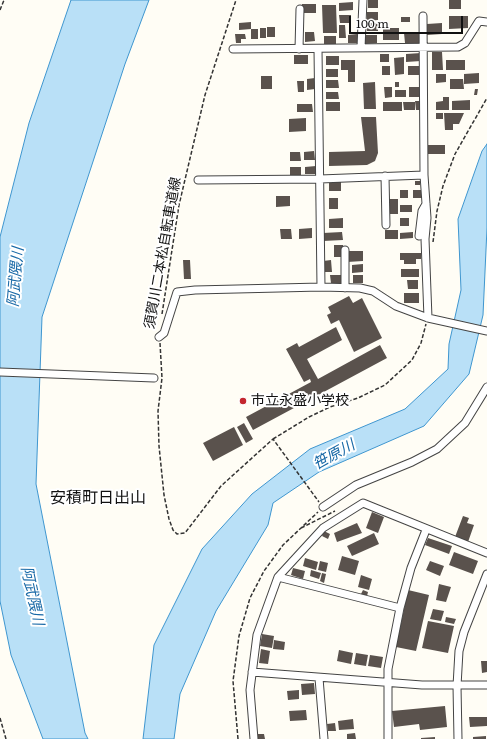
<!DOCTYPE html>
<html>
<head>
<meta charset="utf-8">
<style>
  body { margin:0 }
  #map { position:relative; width:487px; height:739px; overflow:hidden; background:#fffdf5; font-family:Literata,serif }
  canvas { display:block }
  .scale { position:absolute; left:349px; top:16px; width:114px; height:18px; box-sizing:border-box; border:2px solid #111; border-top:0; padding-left:5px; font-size:12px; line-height:14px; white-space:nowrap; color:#111; -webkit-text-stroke:3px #fff; paint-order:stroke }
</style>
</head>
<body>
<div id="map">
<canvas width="487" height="739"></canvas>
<div class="scale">100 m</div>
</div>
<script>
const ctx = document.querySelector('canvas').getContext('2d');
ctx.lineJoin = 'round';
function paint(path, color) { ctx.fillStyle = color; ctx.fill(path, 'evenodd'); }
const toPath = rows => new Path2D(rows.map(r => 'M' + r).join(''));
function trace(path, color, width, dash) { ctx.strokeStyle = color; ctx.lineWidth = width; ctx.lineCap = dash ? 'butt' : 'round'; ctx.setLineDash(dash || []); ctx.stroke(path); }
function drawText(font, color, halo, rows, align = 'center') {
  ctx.font = font + ' Literata,"Noto Sans JP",serif'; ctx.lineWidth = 4; ctx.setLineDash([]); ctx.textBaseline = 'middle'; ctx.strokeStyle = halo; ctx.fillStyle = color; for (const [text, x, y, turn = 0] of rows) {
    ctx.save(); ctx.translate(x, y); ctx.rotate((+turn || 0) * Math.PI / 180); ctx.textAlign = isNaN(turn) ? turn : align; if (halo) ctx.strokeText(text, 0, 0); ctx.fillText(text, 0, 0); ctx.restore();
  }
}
const water = toPath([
  [71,0,149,0,125,64,42,317,36,484,85,733,88,739,43,739,11,655,0,601,0,237,29,123,71,0],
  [487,144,487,228,483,315,469,374,424,426,319,472,273,503,268,525,216,611,180,694,174,739,143,739,154,645,202,549,252,494,310,449,405,409,448,369,449,344,461,290,458,219,482,151,487,144]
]);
paint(water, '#b9e0f7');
trace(water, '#3f96cf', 1);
paint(toPath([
  [368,0,378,0,378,8,368,8],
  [449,0,461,0,461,9,449,9],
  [353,2,353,10,339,11,339,3],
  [302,4,316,4,316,13,302,13],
  [322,5,336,5,337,33,323,33],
  [367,12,378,12,378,20,367,21],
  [339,15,351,15,351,23,340,23],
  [449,16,468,16,468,28,449,29],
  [401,17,410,17,410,22,401,22],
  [251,22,251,29,258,29,258,39,251,39,251,29,239,30,239,23],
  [366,23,378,23,378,31,367,31],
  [442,23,442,34,427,35,427,24],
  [339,25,345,25,346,38,339,38],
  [267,27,275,27,275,37,267,37],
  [260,28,266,28,266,38,260,38],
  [383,28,399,28,399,40,383,40],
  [305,32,314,32,315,41,305,42],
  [404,33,420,33,420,43,405,43],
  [235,34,245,34,246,39,241,39,241,43,236,43],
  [357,34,357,43,348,43,348,35],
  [365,35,377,35,377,43,365,44],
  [324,36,336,36,336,45,324,45],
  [432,52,442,52,443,70,432,70],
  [421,53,421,61,406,62,406,54],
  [380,54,389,54,389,62,380,62],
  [294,55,308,55,308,64,294,64],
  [326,56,339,56,339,65,326,65],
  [404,57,404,74,395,75,394,58],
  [341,60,355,60,355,82,348,82,348,70,341,70],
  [446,60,465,60,465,70,446,70],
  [382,66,390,66,390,75,382,75],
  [408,66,421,66,421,75,408,75],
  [326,69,338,69,338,77,326,77],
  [479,73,479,83,464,84,464,74],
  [436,74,446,74,446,82,436,83],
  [261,76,272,76,272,89,261,89],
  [315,78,315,89,307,90,307,79],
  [450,79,463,79,464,89,450,89],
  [326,80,338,80,339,88,326,88],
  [297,81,304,81,304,92,298,92],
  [375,82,376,109,364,109,363,83],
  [395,82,399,82,399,87,395,87],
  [384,87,392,87,392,97,385,98],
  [409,87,421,87,421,97,409,97],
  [475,89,478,89,477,95,474,95],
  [395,90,406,90,406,97,395,97],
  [326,92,338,92,339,99,326,99],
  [443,97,449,97,449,110,436,110,436,102,443,101],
  [470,100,470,110,452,110,452,101],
  [415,101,421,101,422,110,416,110],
  [326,102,340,102,340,111,326,111],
  [383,102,402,102,402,111,383,111],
  [403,102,415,102,415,110,404,110],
  [297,104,312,104,313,112,297,112],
  [436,113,443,113,443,119,436,119],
  [444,113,464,113,459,124,453,124,453,130,445,130],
  [361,117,376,117,378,153,375,161,367,165,329,166,329,152,365,151],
  [306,118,306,131,289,132,289,119],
  [427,145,445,145,445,154,428,154],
  [314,151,315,160,304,160,304,152],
  [290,152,300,152,301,161,290,161],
  [316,166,316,174,305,174,305,167],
  [290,167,301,167,301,175,290,175],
  [415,181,420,181,420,185,415,185],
  [329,182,341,182,341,191,329,191],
  [400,190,408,190,408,198,400,198],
  [413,190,423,190,423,198,413,198],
  [276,196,290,196,290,206,276,207],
  [329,198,338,198,338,209,329,209],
  [390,199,398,199,398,214,390,214],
  [400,205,412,205,412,212,400,212],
  [343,218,343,228,329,228,329,219],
  [400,218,409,218,409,226,400,226],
  [312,228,312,238,299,239,299,229],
  [280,229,291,229,292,239,281,239],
  [385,230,398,230,398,239,385,239],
  [342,232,343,240,323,241,323,233],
  [413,232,413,238,400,239,400,233],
  [334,245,343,245,343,257,334,257],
  [347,251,363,251,363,261,347,262],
  [400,253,421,253,421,259,416,259,416,264,404,264,404,260,400,260],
  [183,260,190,260,191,279,184,279],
  [331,260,332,272,323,272,323,261],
  [363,264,363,272,352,273,352,265],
  [401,269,419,269,419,277,401,277],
  [330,275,342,275,342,283,331,283],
  [353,275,363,275,363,283,353,283],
  [407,280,418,280,418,289,408,289],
  [404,293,419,293,419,303,404,303],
  [349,296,353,303,362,298,382,338,354,352,339,320,331,324,327,315,331,313,328,307],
  [336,327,342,340,307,359,318,379,380,345,387,358,253,430,246,417,311,382,310,379,304,382,286,349,297,343,299,347],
  [244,423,253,439,246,443,237,427],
  [234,427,243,445,213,461,203,443],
  [372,512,384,517,378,533,366,528],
  [463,516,469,518,467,523,474,525,468,542,455,537],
  [357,523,362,533,337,542,334,533],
  [324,531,330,534,328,539,322,536],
  [374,533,379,544,352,556,347,546],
  [428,538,452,546,449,554,425,545],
  [454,552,478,561,473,574,449,565],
  [342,556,359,561,355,575,338,570],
  [305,558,318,562,316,570,303,566],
  [320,561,328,563,326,572,318,570],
  [430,561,444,566,440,576,426,570],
  [293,568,305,571,303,579,291,575],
  [311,570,321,573,319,579,310,576],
  [322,573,326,574,324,583,320,581],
  [361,575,372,579,369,590,358,587],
  [439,584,451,587,446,602,436,600],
  [363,590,368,592,367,596,361,594],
  [408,590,429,595,416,651,396,647],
  [433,609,444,611,441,621,430,619],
  [446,617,456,619,454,624,445,622],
  [428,621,454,626,448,653,422,648],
  [262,634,274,636,272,648,260,646],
  [274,640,285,642,284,650,273,649],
  [261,649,270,651,268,664,259,663],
  [339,650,353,653,351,664,337,661],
  [356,653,368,655,366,666,354,664],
  [370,655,383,657,381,668,368,666],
  [481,661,487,661,487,672,482,673],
  [314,683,315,694,302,695,301,684],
  [299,690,299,699,288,700,287,691],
  [445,706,447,727,420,730,419,724,394,727,392,711],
  [306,710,307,720,290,721,289,711],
  [469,717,487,717,487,726,470,727],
  [353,719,354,729,339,730,338,721],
  [335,723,336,731,328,731,327,724],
  [355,733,356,739,347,739,347,734],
  [257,734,264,734,265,739,258,739],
  [486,736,486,739,473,739,473,737],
  [435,737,435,739,421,739,421,738]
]), '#5a524d');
const minor = toPath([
  [423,16,424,175,427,218,425,239,428,318],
  [361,48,363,0],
  [233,49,458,47,465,43,479,21,487,22],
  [299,49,300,9],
  [318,49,321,287],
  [385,176,386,225],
  [198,180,320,179,424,175],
  [419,236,422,211,426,204],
  [345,250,345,288],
  [159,337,164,333,177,292,195,290,321,287,360,288,373,291,396,306,428,318,487,331],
  [0,372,154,378],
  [323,507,356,485,412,462,437,449,465,423,487,387],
  [278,577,400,608],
  [252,672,422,685,487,685],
  [319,678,324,739],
  [254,739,250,690,257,635,278,577,323,528,363,503,487,553],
  [388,739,388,669,400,608,411,568,426,530],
  [458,739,457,686,459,651,464,632,487,574]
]);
trace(minor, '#444', 9);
trace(toPath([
  [0,10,4,0],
  [433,242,437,211,443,186,455,154,487,98],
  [162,314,179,205,205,95,236,0],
  [160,343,162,378,158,411,159,446,164,495,169,519,173,530,177,534,185,533,221,486,273,439,319,502],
  [273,439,309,417,330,407,358,398,385,385,412,360,421,343,426,324],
  [301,528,335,511],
  [0,718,6,739],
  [238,739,233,681,239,636,250,598,264,571,283,545,318,512]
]), '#333', 1.5, [4, 2]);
trace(minor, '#fff', 7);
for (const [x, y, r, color] of [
  [243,401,4,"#c4262e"]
]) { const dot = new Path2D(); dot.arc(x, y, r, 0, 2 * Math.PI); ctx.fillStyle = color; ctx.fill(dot); trace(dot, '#fff', 1.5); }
drawText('14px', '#111', '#fff', [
  ["須賀川二本松自転車道線",163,253,-80]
]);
drawText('14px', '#111', '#fff', [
  ["市立永盛小学校",251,401]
], 'left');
drawText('italic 15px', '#1768a6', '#fff', [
  ["阿武隈川",16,277,-85],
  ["笹原川",334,455,-29],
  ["阿武隈川",32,596,78]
]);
drawText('16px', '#111', '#fff', [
  ["安積町日出山",98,498]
]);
</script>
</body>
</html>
